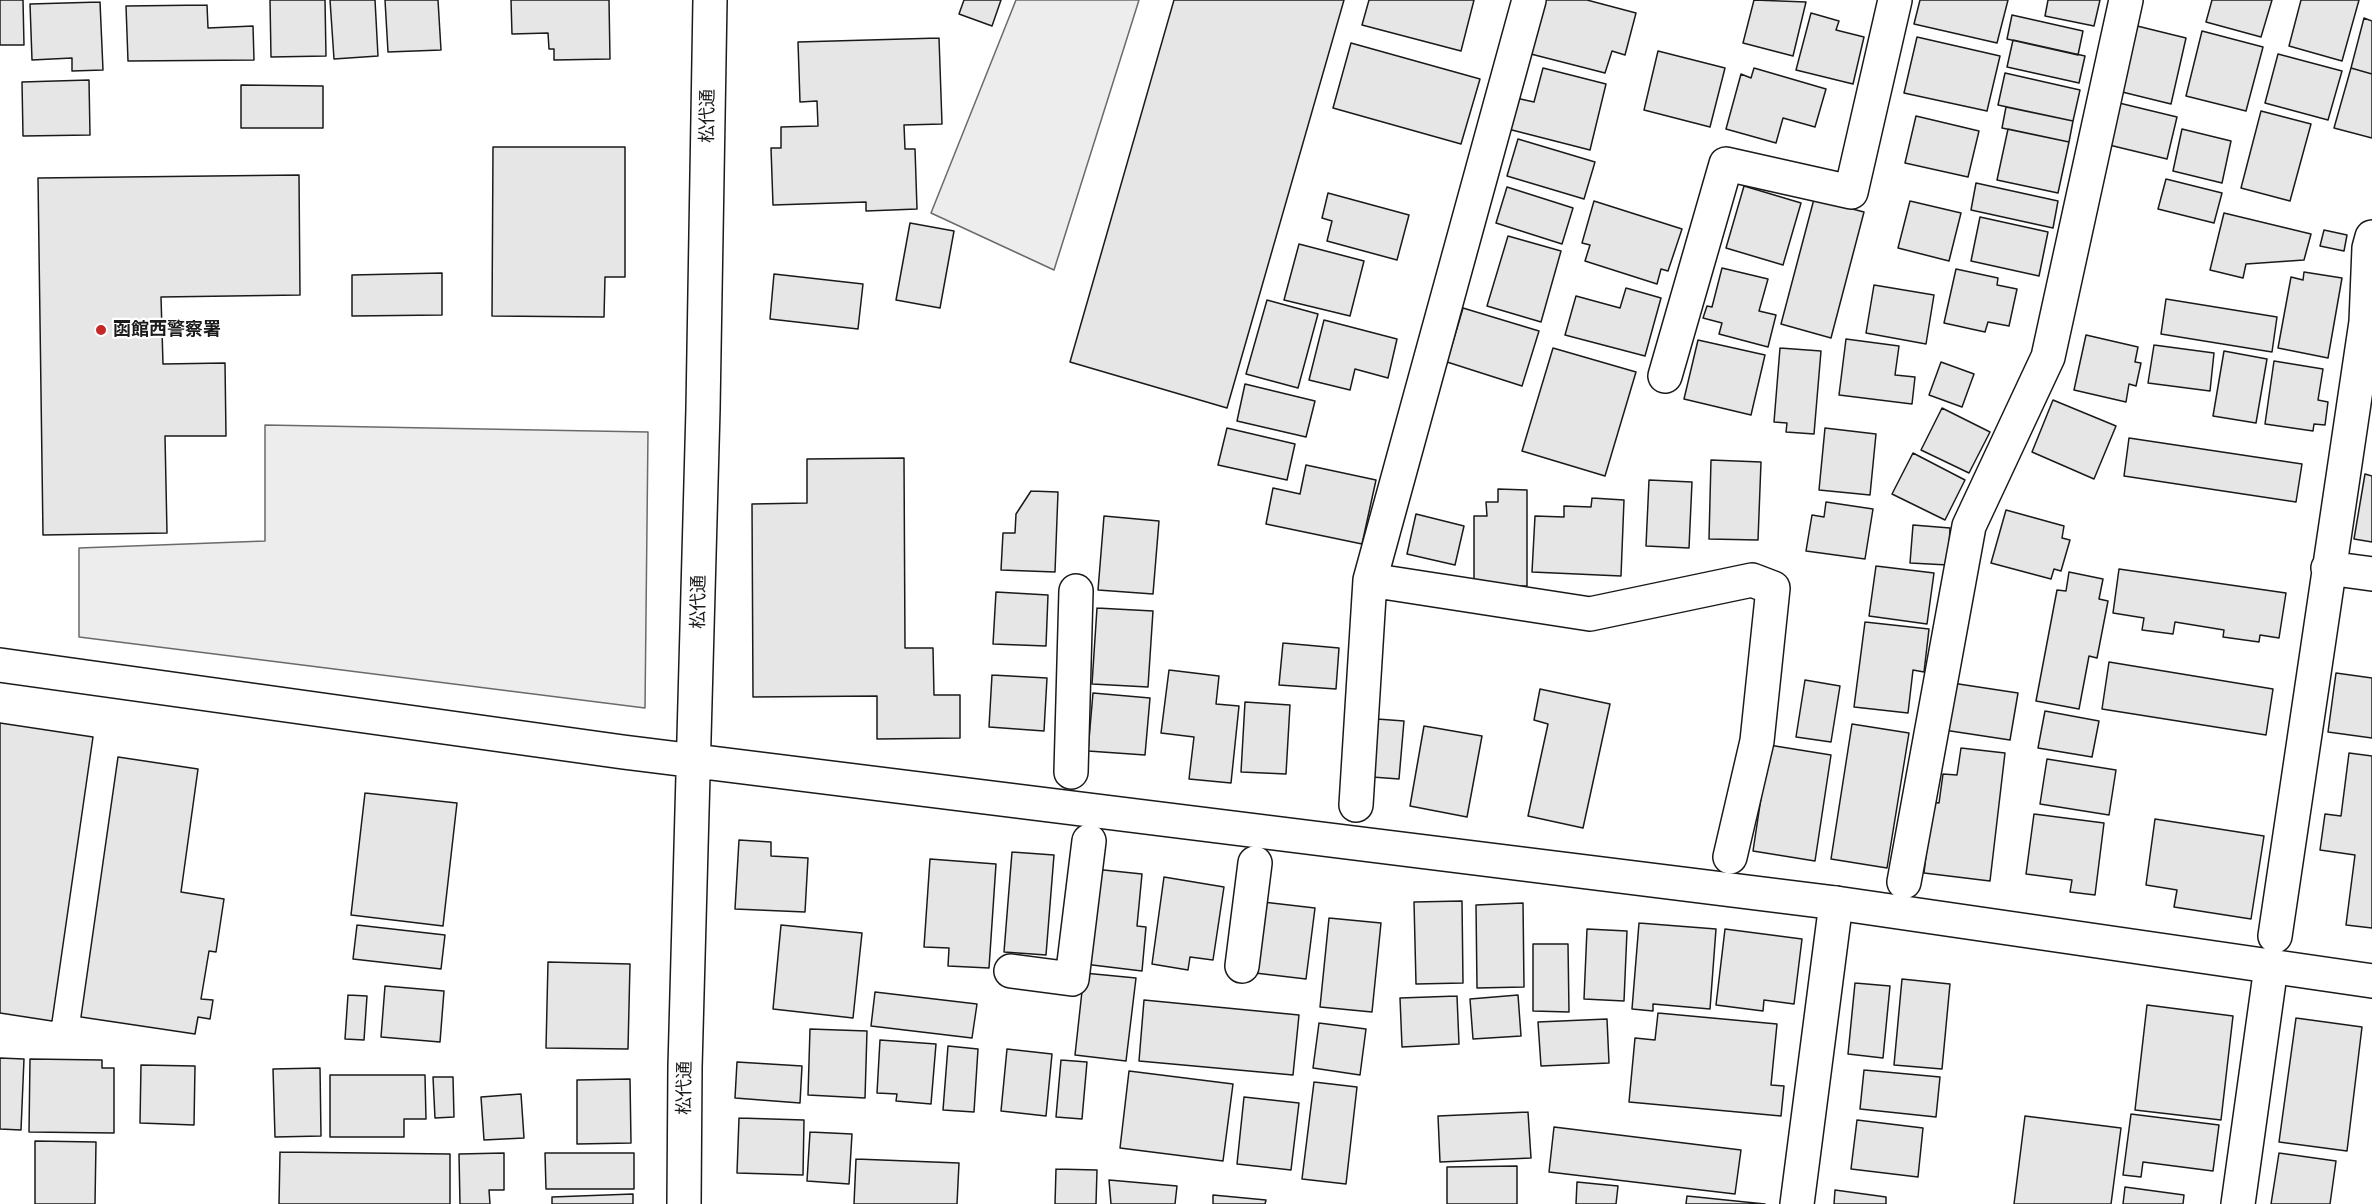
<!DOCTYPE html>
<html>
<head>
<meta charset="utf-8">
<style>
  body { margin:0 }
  canvas { display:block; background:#fff }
</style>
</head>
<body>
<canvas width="2372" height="1204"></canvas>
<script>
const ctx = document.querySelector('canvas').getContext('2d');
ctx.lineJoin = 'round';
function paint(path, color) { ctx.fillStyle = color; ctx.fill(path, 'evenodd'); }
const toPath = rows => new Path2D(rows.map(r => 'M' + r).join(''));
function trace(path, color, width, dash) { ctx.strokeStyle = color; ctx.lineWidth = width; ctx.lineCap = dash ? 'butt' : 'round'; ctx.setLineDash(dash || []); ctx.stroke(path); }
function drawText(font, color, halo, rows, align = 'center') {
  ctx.font = font + ' "IBM Plex Sans","Noto Sans JP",sans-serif'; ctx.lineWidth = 4.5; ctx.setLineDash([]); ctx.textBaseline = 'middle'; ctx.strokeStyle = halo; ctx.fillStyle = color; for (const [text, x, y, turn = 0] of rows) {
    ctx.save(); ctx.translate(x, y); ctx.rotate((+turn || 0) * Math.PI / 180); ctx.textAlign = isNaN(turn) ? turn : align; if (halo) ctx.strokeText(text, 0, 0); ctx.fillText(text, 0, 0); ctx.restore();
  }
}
const parking = toPath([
  [1016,0,1139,0,1054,270,931,213,1016,0],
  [265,425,648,432,645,708,79,637,79,548,265,541,265,425]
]);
paint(parking, '#ededed');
trace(parking, '#6a6a6a', 1.5);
const building = toPath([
  [0,0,23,0,24,45,0,45,0,0],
  [270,0,325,0,326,56,271,57,270,0],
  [330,0,375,0,378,56,334,59,330,0],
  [385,0,438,0,441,50,388,52,385,0],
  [511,0,609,0,610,59,554,60,554,49,549,49,548,33,512,34,511,0],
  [964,0,1001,0,992,26,959,14,964,0],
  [1174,0,1344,0,1227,408,1070,362,1174,0],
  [1369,0,1474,0,1461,51,1362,25,1369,0],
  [1541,0,1587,0,1636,13,1625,55,1612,51,1605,73,1527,53,1541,0],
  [1754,0,1806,2,1793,56,1743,43,1754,0],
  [1920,0,2008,0,1997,43,1914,24,1920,0],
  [2048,0,2100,0,2094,26,2045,16,2048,0],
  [2212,0,2272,0,2261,37,2206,22,2212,0],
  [2301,0,2359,0,2342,61,2289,46,2301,0],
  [100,2,103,70,72,71,72,58,32,60,30,4,100,2],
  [207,5,208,28,253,26,254,60,128,61,126,6,207,5],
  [1811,13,1839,21,1836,30,1864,37,1853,84,1796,70,1811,13],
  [2012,15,2083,31,2078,55,2007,39,2012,15],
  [2364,18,2372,21,2372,74,2351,68,2364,18],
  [2129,24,2186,38,2171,104,2114,90,2129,24],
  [2202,31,2263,47,2246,111,2186,96,2202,31],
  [1917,37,2000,56,1987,111,1904,93,1917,37],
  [939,38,942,124,904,125,905,149,915,149,917,209,866,211,866,202,773,205,771,148,781,148,781,127,818,126,817,101,800,102,798,42,939,38],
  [2013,40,2085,56,2079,83,2007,67,2013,40],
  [1351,43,1480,79,1461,144,1333,108,1351,43],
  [1658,51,1725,68,1710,127,1644,110,1658,51],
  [2278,54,2342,71,2328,120,2265,103,2278,54],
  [1543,68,1606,84,1590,150,1508,129,1516,98,1534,102,1543,68],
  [1754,68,1826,89,1815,127,1783,118,1776,143,1726,129,1741,74,1751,78,1754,68],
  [2351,68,2372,74,2372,138,2334,128,2351,68],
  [2005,73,2080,90,2073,121,1998,105,2005,73],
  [89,80,90,135,23,136,22,82,89,80],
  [241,85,323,86,323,128,241,128,241,85],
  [2115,102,2177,117,2167,159,2105,144,2115,102],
  [2006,107,2073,121,2069,142,2002,128,2006,107],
  [2261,111,2311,124,2290,201,2241,188,2261,111],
  [1916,116,1979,131,1968,177,1905,163,1916,116],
  [2008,129,2069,142,2058,193,1997,180,2008,129],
  [2182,129,2231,141,2222,183,2173,171,2182,129],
  [1518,139,1595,162,1584,199,1507,176,1518,139],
  [493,147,625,147,625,277,605,277,604,317,492,316,493,147],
  [299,175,300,295,161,297,163,364,225,363,226,436,165,436,167,533,43,535,38,178,299,175],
  [2166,179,2222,193,2214,223,2158,209,2166,179],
  [1976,183,2058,201,2053,228,1971,210,1976,183],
  [1744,186,1801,203,1783,265,1726,248,1744,186],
  [1507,187,1573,208,1562,244,1496,223,1507,187],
  [1328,193,1409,215,1397,260,1327,241,1332,221,1322,218,1328,193],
  [1814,199,1864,212,1831,338,1781,324,1814,199],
  [1594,201,1682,229,1668,271,1661,269,1657,284,1585,261,1590,245,1582,243,1594,201],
  [1910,201,1961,213,1949,261,1898,248,1910,201],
  [2224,213,2311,234,2304,260,2246,264,2243,278,2210,270,2224,213],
  [1980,217,2048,232,2039,276,1971,261,1980,217],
  [910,223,954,231,940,308,896,300,910,223],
  [2324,230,2347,235,2344,251,2320,246,2324,230],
  [1508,236,1561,251,1541,322,1487,306,1508,236],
  [1299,244,1364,261,1350,316,1284,300,1299,244],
  [1722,268,1768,279,1759,311,1776,315,1768,347,1719,334,1722,323,1703,318,1707,306,1712,307,1722,268],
  [1956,269,1998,278,1997,285,2017,289,2009,326,1988,322,1985,332,1944,323,1956,269],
  [2304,272,2342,278,2328,358,2278,348,2291,277,2303,280,2304,272],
  [442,273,442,315,352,316,352,275,442,273],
  [774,274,863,284,858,329,770,319,774,274],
  [1874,285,1934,295,1926,344,1866,333,1874,285],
  [1626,288,1661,298,1645,356,1565,335,1576,296,1620,308,1626,288],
  [2166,299,2277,317,2272,352,2161,334,2166,299],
  [1267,300,1318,314,1298,388,1246,374,1267,300],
  [1463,308,1539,331,1522,386,1447,362,1463,308],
  [1324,320,1397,339,1388,378,1355,369,1350,390,1309,380,1324,320],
  [2086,335,2138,347,2135,362,2141,363,2136,386,2129,384,2126,402,2074,390,2086,335],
  [1846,339,1899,346,1895,375,1915,377,1912,404,1839,395,1846,339],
  [1698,340,1765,355,1751,415,1684,399,1698,340],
  [2154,345,2214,353,2210,391,2148,383,2154,345],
  [1553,348,1636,372,1605,476,1522,451,1553,348],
  [1780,348,1821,351,1814,434,1786,432,1787,423,1774,422,1780,348],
  [2224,351,2267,359,2256,423,2213,416,2224,351],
  [2274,361,2323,369,2318,400,2328,402,2325,425,2314,424,2313,431,2265,424,2274,361],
  [1941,362,1974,374,1962,407,1929,395,1941,362],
  [1245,384,1315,401,1306,437,1237,421,1245,384],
  [2053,400,2116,426,2094,479,2032,452,2053,400],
  [1942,408,1990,432,1969,473,1921,450,1942,408],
  [1227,428,1295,444,1287,480,1218,465,1227,428],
  [1825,428,1876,434,1870,495,1819,490,1825,428],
  [2129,438,2302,464,2296,502,2124,476,2129,438],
  [1913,453,1965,480,1945,520,1892,494,1913,453],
  [904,458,905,648,933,648,934,695,960,695,960,738,877,739,877,696,753,697,752,504,807,503,807,459,904,458],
  [1711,460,1761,462,1758,540,1709,539,1711,460],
  [1306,465,1376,480,1362,544,1266,524,1273,488,1300,494,1306,465],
  [2365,474,2372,476,2372,542,2354,539,2365,474],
  [1649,480,1692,482,1689,548,1646,546,1649,480],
  [1498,489,1527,490,1527,586,1474,586,1474,516,1487,516,1486,502,1498,502,1498,489],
  [1031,491,1058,492,1055,572,1001,570,1003,533,1015,533,1016,514,1031,491],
  [1592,498,1624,500,1621,576,1532,572,1535,516,1564,517,1564,506,1591,507,1592,498],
  [1826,502,1873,509,1865,559,1806,551,1812,515,1824,517,1826,502],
  [2006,510,2064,526,2062,538,2070,540,2061,571,2054,569,2051,579,1991,563,2006,510],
  [1416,514,1464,526,1455,565,1407,554,1416,514],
  [1104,516,1159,521,1153,594,1098,590,1104,516],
  [1913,525,1950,528,1948,565,1910,563,1913,525],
  [1876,566,1934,573,1927,624,1869,616,1876,566],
  [2119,569,2286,593,2279,638,2260,635,2259,642,2223,637,2224,630,2175,622,2173,634,2142,630,2144,618,2113,613,2119,569],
  [2069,572,2103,579,2099,599,2108,601,2097,658,2089,656,2079,709,2036,701,2057,590,2066,591,2069,572],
  [996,592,1048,595,1046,646,993,644,996,592],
  [1097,608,1153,611,1148,687,1092,684,1097,608],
  [1865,622,1929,629,1924,672,1913,670,1908,713,1854,707,1865,622],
  [1283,643,1339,648,1336,689,1279,685,1283,643],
  [2109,662,2273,689,2266,735,2102,709,2109,662],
  [1169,670,1219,676,1216,704,1239,706,1231,783,1189,779,1194,737,1161,733,1169,670],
  [2336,673,2372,678,2372,738,2328,732,2336,673],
  [992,675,1047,678,1044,731,989,727,992,675],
  [1805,680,1840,686,1831,742,1796,737,1805,680],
  [1952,683,2018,693,2010,740,1944,730,1952,683],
  [1540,689,1610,704,1583,828,1528,816,1548,724,1534,720,1540,689],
  [1093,693,1150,698,1145,755,1088,751,1093,693],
  [1245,702,1290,705,1286,774,1241,772,1245,702],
  [2045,711,2099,721,2092,757,2038,748,2045,711],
  [1377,719,1404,721,1399,779,1372,777,1377,719],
  [0,723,93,737,52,1021,0,1013,0,723],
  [1852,724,1909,733,1887,868,1831,859,1852,724],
  [1424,726,1482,736,1467,817,1410,806,1424,726],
  [1769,745,1831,755,1815,861,1753,851,1769,745],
  [1961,748,2005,753,1990,881,1924,873,1932,802,1939,803,1943,774,1957,775,1961,748],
  [2349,753,2372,756,2372,928,2346,925,2355,855,2320,850,2325,814,2341,816,2349,753],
  [118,757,198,769,181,892,224,899,216,952,209,951,201,999,213,1000,210,1019,198,1017,195,1034,81,1017,118,757],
  [2047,759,2116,770,2109,815,2040,804,2047,759],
  [365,793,457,803,443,926,351,915,365,793],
  [2034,814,2104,823,2095,895,2070,892,2072,880,2026,874,2034,814],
  [2155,819,2264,836,2251,919,2174,907,2177,890,2146,885,2155,819],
  [739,840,771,842,771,856,808,858,805,912,735,909,739,840],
  [1012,852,1054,855,1046,955,1004,952,1012,852],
  [930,859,996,864,989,968,948,966,949,948,924,947,930,859],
  [1094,869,1142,874,1137,926,1146,927,1142,971,1084,964,1094,869],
  [1164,877,1224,887,1213,960,1190,957,1188,970,1152,964,1164,877],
  [1462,901,1463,983,1416,984,1414,902,1462,901],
  [1263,902,1315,908,1306,979,1255,973,1263,902],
  [1523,903,1524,987,1477,988,1476,905,1523,903],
  [1329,918,1381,923,1372,1012,1320,1007,1329,918],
  [1639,923,1716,929,1710,1009,1653,1004,1653,1011,1632,1009,1639,923],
  [357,925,445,935,441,969,353,959,357,925],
  [781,925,862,933,853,1018,773,1009,781,925],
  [1587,929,1627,931,1624,1001,1584,999,1587,929],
  [1725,929,1802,939,1794,1004,1764,1000,1763,1011,1716,1005,1725,929],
  [1533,944,1568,944,1569,1012,1533,1011,1533,944],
  [548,962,630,964,628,1049,546,1048,548,962],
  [1084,973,1136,978,1126,1061,1075,1055,1084,973],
  [1902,979,1950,984,1942,1069,1894,1065,1902,979],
  [1855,983,1890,986,1883,1058,1848,1054,1855,983],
  [385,986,444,991,440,1042,381,1037,385,986],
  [875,992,977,1004,972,1038,871,1026,875,992],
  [348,995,367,996,364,1040,345,1039,348,995],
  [1518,995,1521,1036,1473,1039,1470,999,1518,995],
  [1457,996,1459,1044,1402,1047,1400,998,1457,996],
  [1144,1000,1299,1015,1293,1075,1139,1061,1144,1000],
  [2147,1005,2233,1016,2221,1120,2135,1110,2147,1005],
  [1658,1013,1777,1024,1771,1085,1784,1086,1781,1116,1629,1102,1635,1038,1655,1040,1658,1013],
  [2296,1018,2362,1027,2347,1151,2279,1142,2296,1018],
  [1607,1019,1609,1063,1541,1066,1538,1022,1607,1019],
  [1319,1023,1366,1029,1360,1075,1313,1068,1319,1023],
  [810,1029,867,1031,865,1098,808,1095,810,1029],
  [880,1040,936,1044,931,1104,896,1101,897,1094,877,1093,880,1040],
  [948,1046,978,1049,974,1112,943,1110,948,1046],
  [1007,1049,1052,1054,1046,1116,1001,1111,1007,1049],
  [0,1058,24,1059,21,1130,0,1129,0,1058],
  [30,1059,102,1060,102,1068,114,1068,114,1133,29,1132,30,1059],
  [1061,1060,1087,1062,1082,1119,1056,1117,1061,1060],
  [737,1062,802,1066,800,1103,735,1098,737,1062],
  [141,1065,195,1066,194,1125,140,1123,141,1065],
  [320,1068,321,1136,275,1137,273,1069,320,1068],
  [1864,1070,1940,1077,1936,1117,1860,1109,1864,1070],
  [1129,1071,1233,1084,1223,1161,1120,1148,1129,1071],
  [330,1075,425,1075,426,1119,404,1119,404,1137,330,1137,330,1075],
  [433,1077,453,1077,454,1117,435,1118,433,1077],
  [630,1079,631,1143,577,1144,577,1080,630,1079],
  [1314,1082,1357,1087,1346,1184,1302,1179,1314,1082],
  [521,1094,524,1138,484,1140,481,1097,521,1094],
  [1244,1097,1299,1103,1291,1170,1237,1164,1244,1097],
  [1528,1112,1531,1158,1440,1162,1438,1116,1528,1112],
  [2131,1114,2219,1125,2213,1171,2143,1162,2141,1177,2123,1175,2131,1114],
  [2025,1116,2121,1128,2111,1204,2014,1204,2025,1116],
  [739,1118,804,1120,803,1175,737,1173,739,1118],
  [1857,1120,1923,1128,1918,1177,1851,1169,1857,1120],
  [1554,1127,1741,1150,1735,1194,1549,1172,1554,1127],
  [810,1132,852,1134,849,1184,807,1181,810,1132],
  [35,1141,96,1142,95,1204,35,1204,35,1141],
  [280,1152,450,1154,450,1204,279,1204,280,1152],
  [504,1153,504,1190,489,1190,490,1204,460,1204,459,1154,504,1153],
  [545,1153,634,1153,634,1189,546,1189,545,1153],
  [2279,1153,2336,1161,2330,1204,2271,1204,2279,1153],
  [856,1159,959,1163,957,1204,854,1204,856,1159],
  [1517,1166,1517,1204,1447,1204,1447,1167,1517,1166],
  [1056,1169,1097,1170,1096,1204,1055,1204,1056,1169],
  [1109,1180,1177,1186,1175,1204,1111,1204,1109,1180],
  [1577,1182,1618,1186,1616,1204,1576,1204,1577,1182],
  [2125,1187,2184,1195,2183,1204,2123,1204,2125,1187],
  [1835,1190,1886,1197,1886,1204,1834,1204,1835,1190],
  [633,1194,633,1204,552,1204,552,1197,633,1194],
  [1213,1195,1266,1200,1265,1204,1213,1204,1213,1195],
  [1687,1196,1765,1204,1686,1204,1687,1196]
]);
paint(building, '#e6e6e6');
trace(building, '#1a1a1a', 1.5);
const street = toPath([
  [1665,376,1726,164,1851,192,1895,0],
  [2328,568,2372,574],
  [1370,580,1590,614,1752,580,1773,588,1757,741,1730,857],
  [1071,772,1076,591],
  [1356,805,1370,580,1529,0],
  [1904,882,1969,526,2048,357,2126,0],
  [2275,936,2366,322,2369,248,2372,237],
  [1242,966,1255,863],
  [1011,971,1072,979,1089,841],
  [1797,1204,1836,903],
  [2238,1204,2271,967]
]);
const secondary = toPath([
  [0,665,623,752,1836,903,2372,981],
  [684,1204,685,1067,703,409,710,0]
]);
trace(street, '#1a1a1a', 36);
trace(secondary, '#1a1a1a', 36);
trace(street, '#fff', 33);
trace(secondary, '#fff', 33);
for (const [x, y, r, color] of [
  [101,330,6,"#c62828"]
]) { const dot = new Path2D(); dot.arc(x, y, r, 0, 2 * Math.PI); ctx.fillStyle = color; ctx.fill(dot); trace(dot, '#fff', 2); }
drawText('18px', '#1a1a1a', '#fff', [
  ["松代通",708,116,-89],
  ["松代通",699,602,-89],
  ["松代通",685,1088,-89]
]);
drawText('bold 18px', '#1a1a1a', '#fff', [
  ["函館西警察署",113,330]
], 'left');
</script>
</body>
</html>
